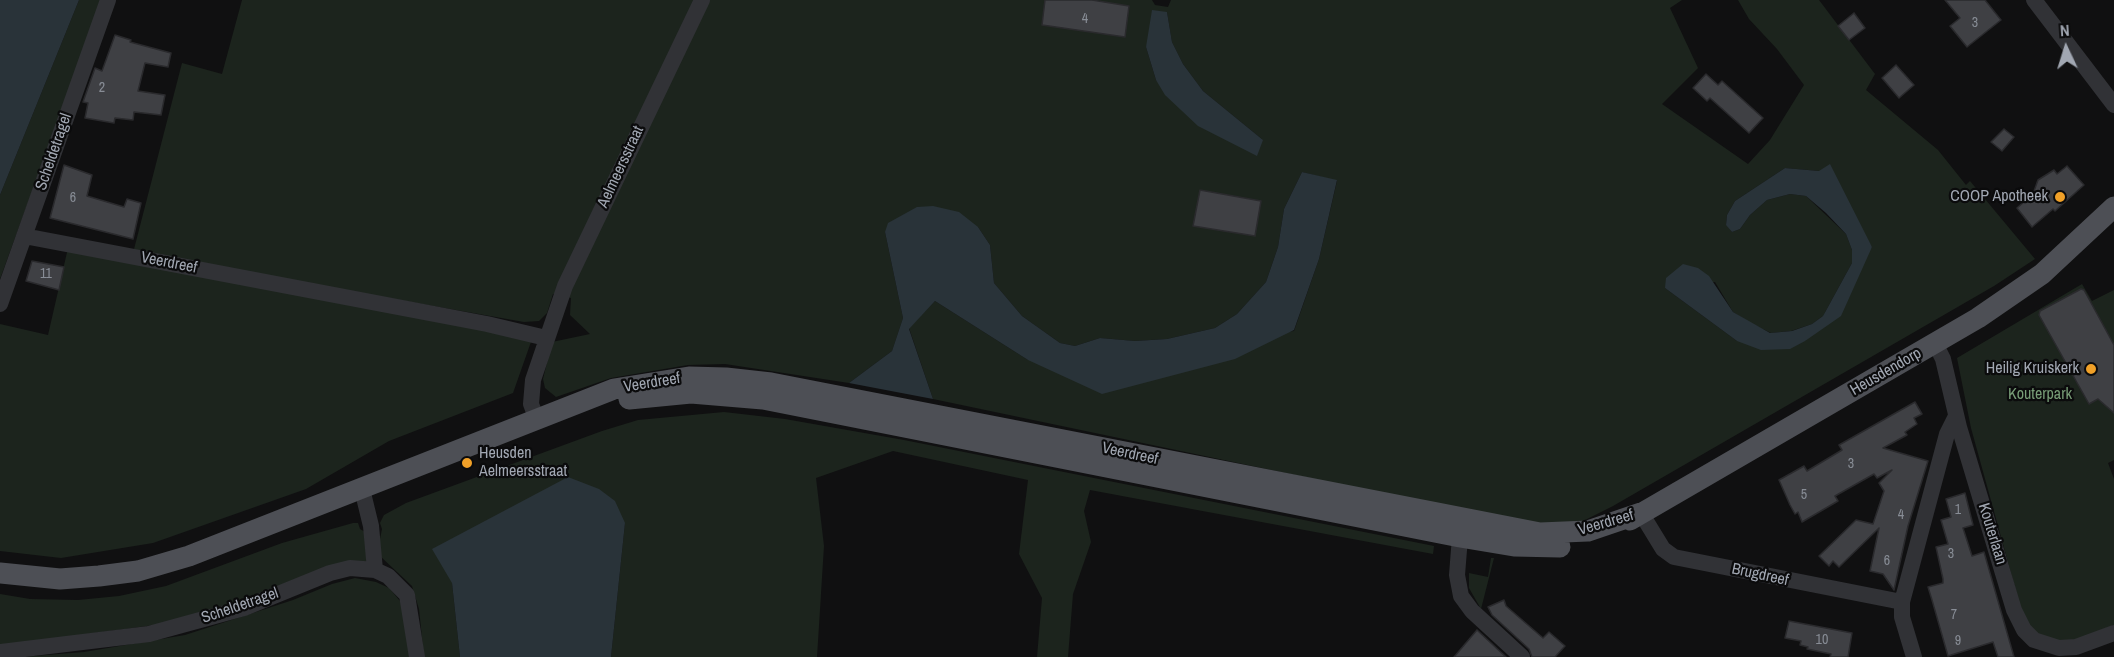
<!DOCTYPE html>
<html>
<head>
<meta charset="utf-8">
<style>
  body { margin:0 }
  #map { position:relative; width:2114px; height:657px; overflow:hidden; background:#101011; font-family:"Archivo Narrow",sans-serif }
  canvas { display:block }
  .north { position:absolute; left:2036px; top:18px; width:60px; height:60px; -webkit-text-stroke:4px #0b0b0c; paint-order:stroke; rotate:356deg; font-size:16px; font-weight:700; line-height:24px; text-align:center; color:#a1a7b2 }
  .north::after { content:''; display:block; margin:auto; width:21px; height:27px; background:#a1a7b2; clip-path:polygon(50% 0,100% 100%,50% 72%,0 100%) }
</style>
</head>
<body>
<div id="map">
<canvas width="2114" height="657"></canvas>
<div class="north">N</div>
</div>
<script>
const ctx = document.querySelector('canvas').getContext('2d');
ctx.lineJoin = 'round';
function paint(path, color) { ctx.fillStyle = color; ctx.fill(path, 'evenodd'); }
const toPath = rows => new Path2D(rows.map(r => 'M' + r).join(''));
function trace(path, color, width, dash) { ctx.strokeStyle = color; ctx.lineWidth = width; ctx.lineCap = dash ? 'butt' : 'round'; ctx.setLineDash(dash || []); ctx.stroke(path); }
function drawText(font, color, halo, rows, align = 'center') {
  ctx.font = font + ' "Archivo Narrow",sans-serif'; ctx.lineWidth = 4.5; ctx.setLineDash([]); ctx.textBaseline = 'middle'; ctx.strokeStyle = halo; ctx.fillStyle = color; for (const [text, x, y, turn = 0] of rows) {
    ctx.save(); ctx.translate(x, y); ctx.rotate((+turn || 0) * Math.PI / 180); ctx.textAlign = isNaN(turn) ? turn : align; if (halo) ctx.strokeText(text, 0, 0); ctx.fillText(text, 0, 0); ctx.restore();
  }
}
paint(toPath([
  [79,0,102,0,0,279,0,195],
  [242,0,1152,0,1155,5,1168,7,1171,0,1682,0,1670,8,1698,68,1662,104,1748,164,1770,140,1804,85,1777,49,1749,19,1738,0,1819,0,1875,74,1866,90,1938,150,1966,185,1970,181,2035,259,1994,286,1613,506,1579,523,1543,527,933,399,909,328,935,301,1028,360,1294,331,1319,259,1337,181,1302,172,1284,209,1278,247,1266,282,1237,314,1215,328,1167,339,1135,341,1100,338,1075,346,1060,343,1022,316,994,283,990,245,978,227,885,232,903,318,892,351,849,383,725,364,688,365,611,378,556,397,545,388,543,379,552,342,590,334,570,315,571,298,553,294,547,313,539,321,524,322,133,253,182,63,222,74],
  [1167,12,1172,42,1183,64,1203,91,1263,140,1156,80,1146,47],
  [1785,168,1819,171,1872,247,1805,341,1737,341,1665,288,1715,282,1733,312,1750,323,1771,333,1791,331,1812,324,1823,316,1852,263,1852,250,1846,234,1806,196,1790,194,1767,200,1750,215,1740,229,1732,232,1726,224,1727,215,1735,201],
  [68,248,532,339,513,393,389,441,306,489,153,543,61,558,0,551,0,324,48,335],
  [2082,284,2092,301,2114,290,2114,460,2108,463,2114,479,2114,625,2075,640,2057,642,2042,638,2031,629,2022,613,1971,428,1957,358],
  [724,412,785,419,904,440,1434,546,1433,554,1090,490,1084,511,1091,542,1073,594,1068,657,1037,657,1042,598,1019,554,1028,480,893,451,816,478,824,546,817,657,611,657,625,523,452,583,460,657,424,657,419,609,412,586,381,557,379,544,382,529,380,523,384,515,406,503,602,431,638,420],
  [353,523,358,523,360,529,365,532,367,562,228,608,169,623,0,646,0,594,30,599,78,600,119,596,166,586,282,543],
  [1491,558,1494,558,1481,609,1469,588,1469,573,1488,577],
  [355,578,376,582,389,588,406,608,411,657,22,657,84,652,185,635,293,600,332,584]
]), '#1c241d');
paint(toPath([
  [0,0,79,0,0,195],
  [1152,10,1167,12,1172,42,1183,64,1203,91,1263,140,1257,156,1198,126,1165,95,1156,80,1146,47],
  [1830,164,1872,247,1841,316,1805,341,1790,349,1761,350,1737,341,1665,288,1666,278,1683,264,1698,268,1709,276,1733,312,1770,333,1792,331,1812,324,1823,316,1852,263,1852,250,1846,234,1826,213,1806,196,1790,194,1767,200,1750,215,1740,229,1732,232,1726,225,1727,215,1735,201,1785,168,1819,171],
  [1302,172,1337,180,1319,259,1294,330,1235,359,1102,394,1028,360,935,301,909,329,933,399,849,383,892,351,903,318,885,232,888,223,917,207,933,206,959,212,978,227,990,245,994,283,1022,316,1060,343,1075,346,1100,338,1135,341,1167,339,1215,328,1237,314,1266,282,1278,247,1284,209],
  [568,477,599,489,615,501,625,523,611,657,460,657,452,583,432,549]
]), '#293339');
const building = toPath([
  [1045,0,1092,0,1129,6,1125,37,1042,25,1045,0],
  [1945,0,1985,0,2001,20,1967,47,1950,26,1960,18,1945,0],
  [1854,13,1865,28,1849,40,1838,26,1854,13],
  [115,35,131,40,130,42,171,53,168,67,145,63,138,91,165,95,161,115,134,112,133,120,115,118,114,123,85,118,88,103,83,102,95,68,102,71,115,35],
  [1896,65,1914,85,1899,98,1882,78,1896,65],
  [1706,74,1718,85,1722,81,1763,118,1749,133,1710,98,1707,101,1693,88,1706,74],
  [2004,129,2014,137,2002,151,1991,142,2004,129],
  [64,165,92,175,87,196,124,207,127,199,141,203,133,239,50,218,64,165],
  [2067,166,2084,185,2055,211,2053,209,2032,227,2017,208,2033,194,2038,180,2054,170,2057,174,2067,166],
  [1200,190,1261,201,1255,236,1193,226,1200,190],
  [32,261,64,267,59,290,26,281,32,261],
  [2081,289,2084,290,2114,345,2114,413,2098,399,2089,404,2039,315,2040,311,2081,289],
  [1915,402,1922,414,1914,418,1917,424,1905,432,1907,435,1883,448,1928,461,1908,526,1894,590,1883,574,1870,571,1879,528,1839,567,1833,561,1829,566,1819,556,1856,520,1873,524,1884,491,1879,483,1892,470,1877,478,1874,474,1835,496,1838,501,1802,522,1798,512,1795,514,1790,505,1779,480,1804,466,1807,471,1842,450,1839,445,1915,402],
  [1965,493,1973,525,1963,528,1972,556,1984,552,2014,657,1998,657,1993,642,1948,656,1932,600,1928,587,1943,583,1943,579,1936,547,1948,544,1941,520,1951,517,1946,499,1965,493],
  [1504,600,1506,606,1543,638,1549,632,1565,646,1555,657,1532,657,1529,649,1492,615,1488,607,1504,600],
  [1789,621,1852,633,1848,657,1830,657,1831,654,1807,649,1808,647,1800,645,1801,641,1785,638,1789,621],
  [1477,630,1506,657,1454,657,1477,630]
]);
paint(building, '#3f4044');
trace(building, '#2a2a2d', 1.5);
trace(toPath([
  [2034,0,2114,105],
  [24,236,487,324,546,338],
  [0,304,108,0],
  [1935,343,1943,359,1959,427,2014,610,2024,630,2034,640,2059,648,2076,647,2114,633],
  [537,420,531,404,533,380,565,286,702,0],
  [362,489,371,526,375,570],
  [1641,513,1663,549,1674,557,1902,602],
  [1460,537,1457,575,1461,596,1472,611,1522,657],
  [0,652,149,634,244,608,330,573,350,568,375,570,388,576,407,595,417,657],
  [1914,657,1902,617,1902,602,1947,434,1956,416]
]), '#313236', 16);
trace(toPath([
  [629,399,691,393,763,399,1460,537,1514,546,1560,547],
  [1630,520,1978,318,2042,274,2114,207],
  [0,573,60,579,99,576,138,571,189,556,614,389,689,377,726,378,771,383,1540,533,1588,531,1641,513]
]), '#4d4f55', 21);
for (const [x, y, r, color] of [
  [2060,197,6,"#f0a028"],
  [2091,369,6,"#f0a028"],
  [467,463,6,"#f0a028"]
]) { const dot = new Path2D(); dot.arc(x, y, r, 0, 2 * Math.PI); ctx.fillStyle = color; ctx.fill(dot); trace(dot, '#0b0b0c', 2); }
drawText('14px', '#888d96', null, [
  ["4",1085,19],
  ["3",1975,23],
  ["2",102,88],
  ["6",73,198],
  ["11",46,274],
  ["3",1851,464],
  ["5",1804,495],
  ["1",1958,510],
  ["4",1901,515],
  ["3",1951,554],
  ["6",1887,561],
  ["7",1954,615],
  ["10",1822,640],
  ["9",1958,641]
]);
drawText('16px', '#a1a7b2', '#0b0b0c', [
  ["Scheldetragel",54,152,-71],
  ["Aelmeersstraat",621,167,-65],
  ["Veerdreef",169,263,11],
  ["Heusdendorp",1886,372,-30],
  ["Veerdreef",652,383,-9],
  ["Veerdreef",1130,454,12],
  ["Veerdreef",1606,523,-16],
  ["Kouterlaan",1992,534,73],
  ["Brugdreef",1760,575,12],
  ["Scheldetragel",240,606,-19]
]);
drawText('16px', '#a1a7b2', '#0b0b0c', [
  ["COOP Apotheek",2048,197],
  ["Heilig Kruiskerk",2079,369],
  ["Heusden",479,454,"left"],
  ["Aelmeersstraat",479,472,"left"]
], 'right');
drawText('16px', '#789d77', '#0b0b0c', [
  ["Kouterpark",2040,395]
]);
</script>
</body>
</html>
